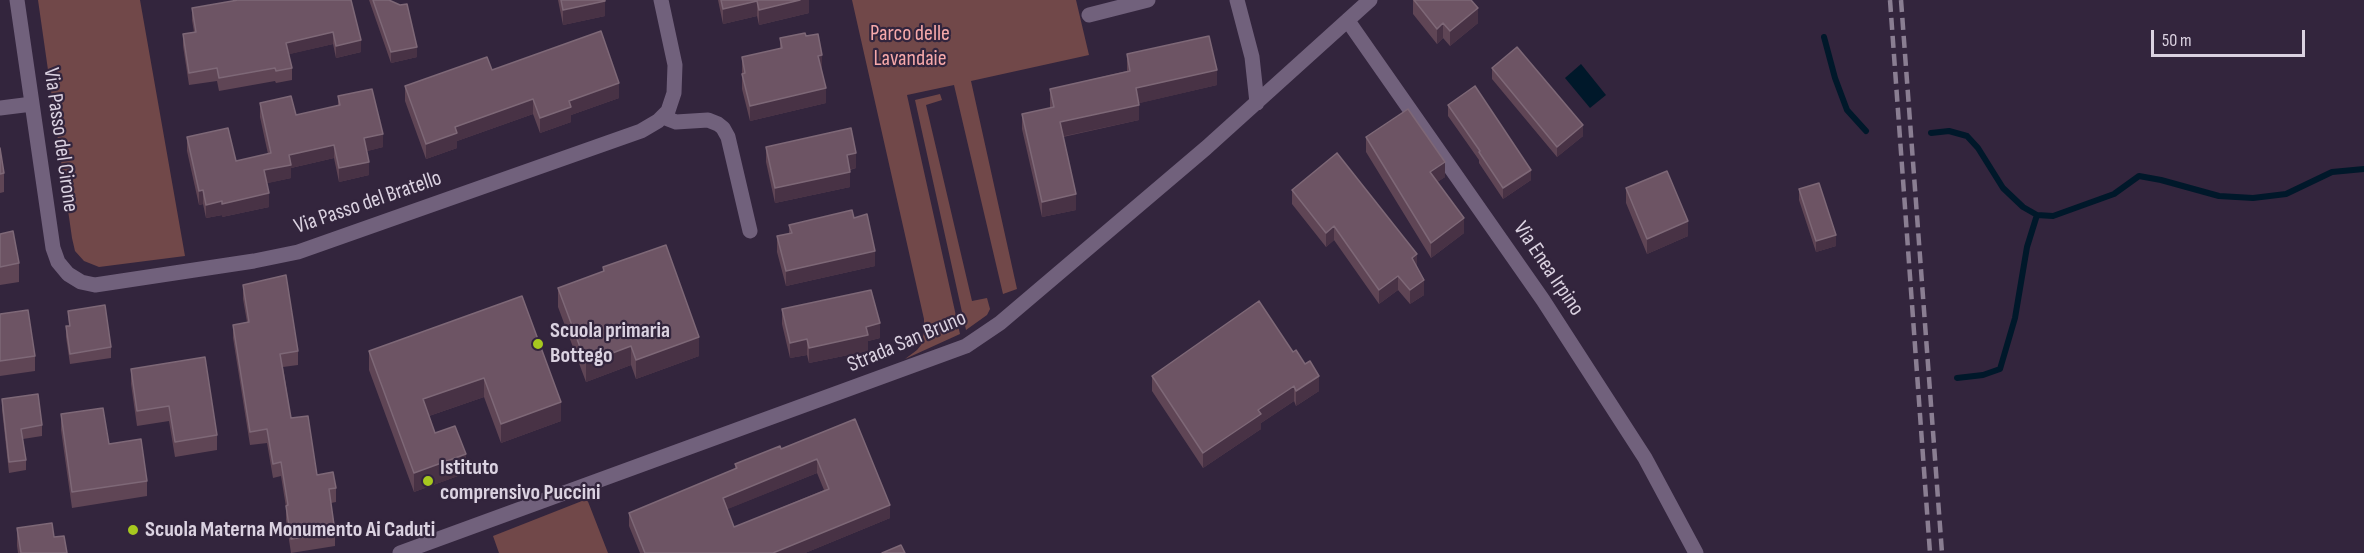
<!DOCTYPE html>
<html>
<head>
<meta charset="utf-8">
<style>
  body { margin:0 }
  #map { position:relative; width:2364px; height:553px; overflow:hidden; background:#33253d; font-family:"Sofia Sans Condensed",sans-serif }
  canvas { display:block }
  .scale { position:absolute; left:2151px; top:30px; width:154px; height:27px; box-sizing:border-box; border:3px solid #dbd2e1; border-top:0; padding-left:8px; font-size:18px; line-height:21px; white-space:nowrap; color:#dbd2e1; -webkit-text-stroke:4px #33253d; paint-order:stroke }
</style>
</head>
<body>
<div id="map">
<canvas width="2364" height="553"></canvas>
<div class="scale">50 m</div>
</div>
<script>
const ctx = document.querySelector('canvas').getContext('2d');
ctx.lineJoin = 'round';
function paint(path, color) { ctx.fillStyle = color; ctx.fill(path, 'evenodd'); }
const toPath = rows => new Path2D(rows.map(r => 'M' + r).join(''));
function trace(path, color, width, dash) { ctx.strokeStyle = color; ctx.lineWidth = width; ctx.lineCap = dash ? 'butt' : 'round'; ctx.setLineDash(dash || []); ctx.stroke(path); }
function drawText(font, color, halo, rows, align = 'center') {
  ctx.font = font + ' "Sofia Sans Condensed",sans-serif'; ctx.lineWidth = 4.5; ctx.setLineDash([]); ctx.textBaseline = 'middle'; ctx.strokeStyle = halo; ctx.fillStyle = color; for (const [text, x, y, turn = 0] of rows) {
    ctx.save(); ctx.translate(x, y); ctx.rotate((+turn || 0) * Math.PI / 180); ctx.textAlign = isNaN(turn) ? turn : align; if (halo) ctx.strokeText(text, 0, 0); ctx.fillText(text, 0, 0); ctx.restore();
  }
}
paint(toPath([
  [38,0,140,0,185,256,99,267,84,261,75,251,72,238],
  [852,0,1076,0,1089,55,971,81,1017,289,1003,294,954,85,907,95,960,334,905,359,917,350,921,345,924,332,924,319],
  [940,94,942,100,926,105,972,301,987,298,990,309,987,315,966,330,915,100],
  [587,499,608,553,499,553,493,536]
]), '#714849');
paint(toPath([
  [1581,64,1606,95,1590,108,1565,78]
]), '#00182a');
trace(toPath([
  [1824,37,1835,78,1847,110,1866,131],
  [1931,133,1949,131,1967,136,1978,148,2003,188,2023,207,2037,215,2053,216,2114,194,2139,176,2161,180,2219,196,2253,198,2286,194,2332,172,2364,169],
  [1957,378,1983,375,2000,369,2015,318,2027,247,2037,215]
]), '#00182a', 6);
trace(toPath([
  [17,0,53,248,58,262,68,274,81,282,95,285,254,261,298,252,641,131,658,121,668,111,674,93,675,65,661,0],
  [1237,0,1252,57,1257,103],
  [1089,15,1148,0],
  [1348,21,1543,300,1645,458,1696,553],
  [0,108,32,104],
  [663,117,676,122,708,120,718,124,723,128,728,137,750,231],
  [400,553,966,346,1000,323,1206,148,1370,0]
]), '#71617c', 15);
trace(toPath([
  [1890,0,1930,553],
  [1901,0,1942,553]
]), '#8a7e92', 4.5, [12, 6]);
paint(toPath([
  [351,0,361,52,336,58,333,44,289,54,292,68,292,80,276,83,275,81,219,91,217,81,189,85,183,46,183,34,194,32,192,20,192,8],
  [369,0,389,0,417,57,391,63],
  [558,0,605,0,605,16,563,25],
  [718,0,809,0,809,13,759,25,757,16,723,24],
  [1413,0,1471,0,1478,23,1450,46,1443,38,1437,44,1413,14],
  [806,36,822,70,826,103,750,121,742,89,742,57,780,49,780,38],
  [1127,54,1217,85,1139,103,1139,120,1063,137,1076,210,1042,217,1022,129,1022,114,1050,108,1050,89,1127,71],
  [1492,68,1583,136,1557,157,1492,79],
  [492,70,619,98,571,115,571,122,540,133,533,114,457,141,457,148,426,159,405,101,405,86],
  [338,96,383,147,367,151,369,175,339,182,334,158,291,168,291,178,267,183,269,207,222,217,222,215,206,218,203,204,199,205,187,151,187,137,236,161,268,154,260,117,260,103,296,115,338,106],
  [1448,105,1531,180,1503,199,1479,163,1479,160,1448,116],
  [1366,137,1445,177,1437,182,1464,233,1431,258,1366,152],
  [766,147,856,168,850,170,850,187,775,203,766,162],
  [0,148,4,173,4,192,0,193],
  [1626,188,1688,236,1647,254,1626,203],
  [1799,189,1836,246,1816,252,1799,200],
  [1292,190,1417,267,1424,295,1410,304,1398,290,1379,304,1334,240,1326,247,1292,204],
  [789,225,875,266,786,286,777,252,777,236,789,234],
  [0,234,19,263,19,282,0,285],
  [603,267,699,356,636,379,631,365,586,382,558,307,558,288,603,272],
  [243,285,298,351,298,365,283,367,291,418,317,475,336,488,336,502,331,503,335,532,335,546,291,553,286,520,286,507,281,476,273,478,267,443,250,445,233,338,233,325,247,322,243,299],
  [522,296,561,421,501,443,484,397,429,416,435,433,466,473,414,492,369,370,369,351],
  [1259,301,1319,391,1296,406,1294,401,1261,423,1261,429,1203,468,1152,391,1152,376],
  [782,309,880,338,868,341,868,351,809,363,807,355,790,358,782,324],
  [68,311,111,347,111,358,70,364,66,337,66,326,69,326],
  [0,314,35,356,35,371,0,376],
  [131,369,217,435,217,450,175,457,169,421,137,426,131,384],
  [2,399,42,425,42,436,23,439,26,460,26,470,9,473,2,410],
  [61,414,109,444,147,481,147,496,72,508,61,430],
  [855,419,890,518,805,553,640,553,629,526,629,513,735,469,735,464,781,449],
  [817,473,824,490,734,527,727,509],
  [17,528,54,537,67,553,18,553,17,546]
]), '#5f4555');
paint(toPath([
  [800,0,809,0,809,13,759,25,759,10],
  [605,1,605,16,563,25,563,10],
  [757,1,757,16,723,24,723,9],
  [1478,8,1478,23,1450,46,1450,31],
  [1443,23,1443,38,1437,44,1437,29],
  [333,32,333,44,286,55,286,43],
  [361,40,361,52,336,58,336,46],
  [417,47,417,57,391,63,391,52],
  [822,55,822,70,818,71,818,56],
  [1217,70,1217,85,1136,104,1136,88],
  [619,83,619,98,571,115,571,122,540,133,540,118,569,101],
  [826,88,826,103,750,121,750,106],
  [533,99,533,114,457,141,457,148,426,159,426,144,455,127],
  [1139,105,1139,120,1060,137,1060,122],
  [1583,125,1583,136,1557,157,1557,147],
  [383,134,383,147,364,152,364,138],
  [334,145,334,158,291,168,291,178,264,184,264,170,289,155],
  [856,153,856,168,847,170,847,155],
  [369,162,369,175,339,182,339,168],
  [1445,162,1445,177,1430,187,1430,172],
  [1531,170,1531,180,1503,199,1503,188],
  [850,172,850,187,775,203,775,188],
  [203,190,203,204,199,205,199,191],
  [269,193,269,207,222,217,222,204],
  [1076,194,1076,210,1042,217,1042,202],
  [222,201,222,215,206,218,206,205],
  [1464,218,1464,233,1431,258,1431,243],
  [1688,221,1688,236,1647,254,1647,239],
  [1334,226,1334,240,1326,247,1326,233],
  [1836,235,1836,246,1816,252,1816,241],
  [875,251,875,266,786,286,786,271],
  [1417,254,1417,268,1412,258],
  [1398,276,1398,290,1379,304,1379,290],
  [1424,280,1424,295,1410,304,1410,290],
  [880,323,880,338,868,341,868,351,809,363,809,348,866,327],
  [699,337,699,356,636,379,636,360],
  [807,339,807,355,790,358,790,343],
  [631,346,631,365,586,382,586,363],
  [1319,376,1319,391,1296,406,1296,391],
  [484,378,484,397,423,418,423,399],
  [1294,386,1294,401,1261,423,1261,429,1203,468,1203,453,1258,410],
  [561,402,561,421,501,443,501,424],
  [466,454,466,473,414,492,414,473],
  [817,459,817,473,723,511,723,498],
  [890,505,890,518,805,553,773,553]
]), '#483245');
const building = toPath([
  [238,0,351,0,361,40,336,46,333,32,286,43,292,68,276,71,275,68,219,78,217,68,189,73,183,34,196,32,192,8,238,0],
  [373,0,389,0,400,5,407,4,417,47,391,52,373,0],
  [561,0,605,0,605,1,563,10,561,0],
  [721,0,800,0,759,10,757,1,723,9,721,0],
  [1414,0,1471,0,1478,8,1450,31,1443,23,1437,29,1414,0],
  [601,31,619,83,569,101,571,107,540,118,533,99,455,127,457,133,426,144,405,86,487,57,492,70,601,31],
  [805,33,806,36,818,34,822,55,818,56,826,88,750,106,742,74,745,73,742,57,782,48,780,38,805,33],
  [1209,36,1217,70,1136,88,1139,105,1060,122,1076,194,1042,202,1022,114,1054,107,1050,89,1130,71,1127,54,1209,36],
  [1517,47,1583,125,1557,147,1492,68,1517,47],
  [1475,86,1531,170,1503,188,1479,152,1480,151,1448,105,1475,86],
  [372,89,383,134,364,138,369,162,339,168,334,145,289,155,291,165,264,170,269,193,222,204,222,201,206,205,203,190,199,191,187,137,228,128,236,161,271,153,260,103,291,96,296,115,340,105,338,96,372,89],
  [1408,109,1445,162,1430,172,1464,218,1431,243,1366,137,1408,109],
  [851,128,856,153,847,155,850,172,775,188,766,147,851,128],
  [0,148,4,173,0,174,0,148],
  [1337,153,1417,254,1412,258,1424,280,1410,290,1398,276,1379,290,1334,226,1326,233,1292,190,1337,153],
  [1667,171,1688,221,1647,239,1626,188,1667,171],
  [1819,183,1836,235,1816,241,1799,189,1819,183],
  [852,210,854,218,867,214,875,251,786,271,777,236,792,233,789,225,852,210],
  [13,231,19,263,0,267,0,234,13,231],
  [666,245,699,337,636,360,631,346,586,363,558,288,604,271,603,267,666,245],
  [286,275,298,351,280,354,291,418,308,416,317,475,333,472,336,488,329,489,335,532,291,539,286,506,288,505,281,462,273,464,267,429,250,432,233,325,249,322,243,285,286,275],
  [871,290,880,323,866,327,868,335,809,348,807,339,790,343,782,309,871,290],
  [522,296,561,402,501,424,484,378,423,399,435,433,455,426,466,454,414,473,369,351,522,296],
  [1259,301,1293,352,1296,350,1305,364,1310,361,1319,376,1296,391,1294,386,1258,410,1261,414,1203,453,1152,376,1259,301],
  [105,305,111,347,70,354,66,326,70,326,68,311,105,305],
  [28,310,35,356,0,361,0,314,28,310],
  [205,357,217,435,175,442,169,406,137,411,131,369,205,357],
  [38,394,42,425,21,429,26,460,9,462,2,399,38,394],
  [103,408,109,444,141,439,147,481,72,492,61,414,103,408],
  [855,419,890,505,773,553,645,553,629,513,737,468,735,464,780,446,781,449,855,419],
  [817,459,829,489,734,527,723,498,817,459],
  [52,523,54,537,64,536,67,553,21,553,17,528,52,523],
  [901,545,905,553,882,553,901,545]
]);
paint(building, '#6d5464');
trace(building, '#7e6877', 1.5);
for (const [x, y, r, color] of [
  [538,344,6,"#a7c81f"],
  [428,481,6,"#a7c81f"],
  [133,530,6,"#a7c81f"]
]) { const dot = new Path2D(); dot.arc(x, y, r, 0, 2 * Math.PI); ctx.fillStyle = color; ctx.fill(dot); trace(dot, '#33253d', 2); }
drawText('22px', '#f7a9aa', '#33253d', [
  ["Parco delle",910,34],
  ["Lavandaie",910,59]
]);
drawText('22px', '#dbd2e1', '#33253d', [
  ["Via Passo del Cirone",60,140,82],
  ["Via Passo del Bratello",368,203,-19],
  ["Via Enea Irpino",1548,269,56],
  ["Strada San Bruno",907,342,-23]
]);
drawText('bold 22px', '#dbd2e1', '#33253d', [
  ["Scuola primaria",550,331],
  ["Bottego",550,356],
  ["Istituto",440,468],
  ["comprensivo Puccini",440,493],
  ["Scuola Materna Monumento Ai Caduti",145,530]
], 'left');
</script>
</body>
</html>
